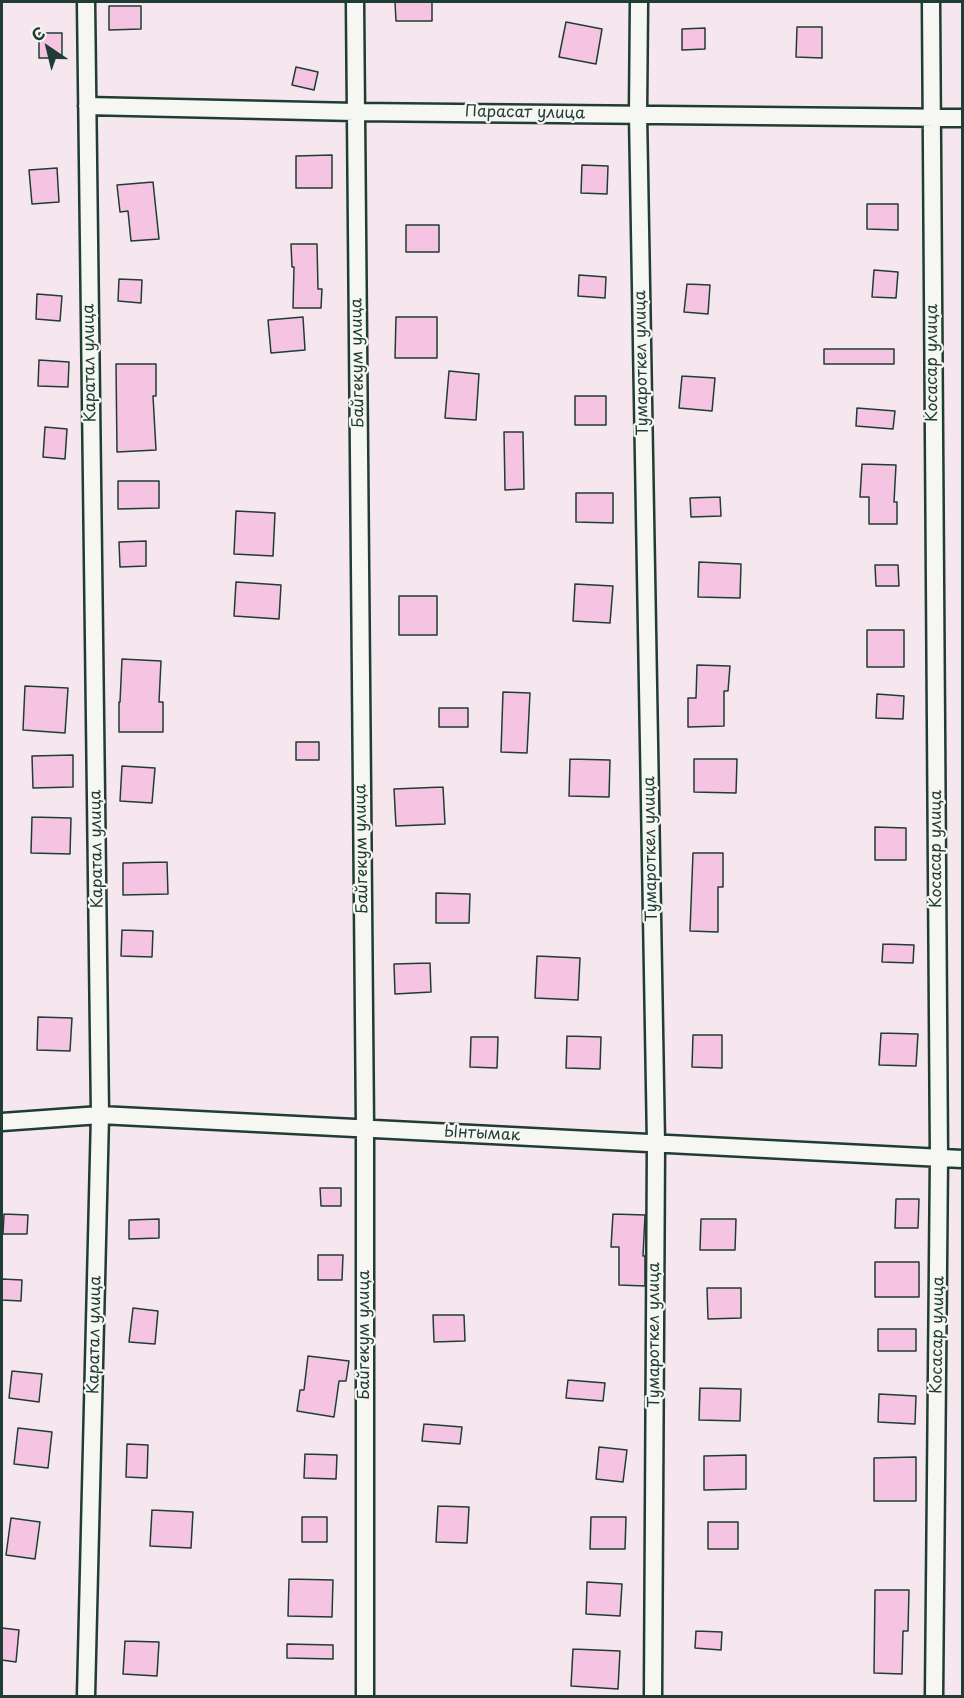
<!DOCTYPE html>
<html>
<head>
<meta charset="utf-8">
<style>
  body { margin:0 }
  #map { position:relative; width:964px; height:1698px; overflow:hidden; background:#f6e7ee; font-family:"Playpen Sans",sans-serif }
  canvas { display:block }
  .frame { position:absolute; inset:0; border:3px solid #1f3d34; pointer-events:none }
  .north { position:absolute; left:18px; top:18px; width:60px; height:60px; -webkit-text-stroke:4px #f6f6f2; paint-order:stroke; rotate:325deg; font-size:16px; font-weight:700; line-height:24px; text-align:center; color:#1f3d34 }
  .north::after { content:''; display:block; margin:auto; width:21px; height:27px; background:#1f3d34; clip-path:polygon(50% 0,100% 100%,50% 72%,0 100%) }
</style>
</head>
<body>
<div id="map">
<canvas width="964" height="1698"></canvas>
<div class="frame"></div>
<div class="north">С</div>
</div>
<script>
const ctx = document.querySelector('canvas').getContext('2d');
ctx.lineJoin = 'round';
function paint(path, color) { ctx.fillStyle = color; ctx.fill(path, 'evenodd'); }
const toPath = rows => new Path2D(rows.map(r => 'M' + r).join(''));
function trace(path, color, width, dash) { ctx.strokeStyle = color; ctx.lineWidth = width; ctx.lineCap = dash ? 'butt' : 'round'; ctx.setLineDash(dash || []); ctx.stroke(path); }
function drawText(font, color, halo, rows, align = 'center') {
  ctx.font = font + ' "Playpen Sans",sans-serif'; ctx.lineWidth = 4.5; ctx.setLineDash([]); ctx.textBaseline = 'middle'; ctx.strokeStyle = halo; ctx.fillStyle = color; for (const [text, x, y, turn = 0] of rows) {
    ctx.save(); ctx.translate(x, y); ctx.rotate((+turn || 0) * Math.PI / 180); ctx.textAlign = isNaN(turn) ? turn : align; if (halo) ctx.strokeText(text, 0, 0); ctx.fillText(text, 0, 0); ctx.restore();
  }
}
const building = toPath([
  [395,2,432,2,432,21,396,21,395,2],
  [109,6,141,6,141,29,109,30,109,6],
  [566,22,602,29,596,64,559,57,566,22],
  [797,27,822,27,822,58,796,57,797,27],
  [705,28,705,49,682,50,682,29,705,28],
  [39,33,62,33,62,58,39,58,39,33],
  [296,67,318,72,314,90,292,85,296,67],
  [332,155,332,188,296,188,296,156,332,155],
  [582,165,608,166,607,194,581,193,582,165],
  [57,168,59,202,32,204,29,170,57,168],
  [153,182,159,239,131,241,128,211,120,212,117,185,153,182],
  [867,204,898,204,898,230,867,229,867,204],
  [406,225,439,225,439,252,406,252,406,225],
  [291,244,317,244,318,289,322,289,321,308,293,308,294,267,292,267,291,244],
  [874,270,898,272,896,298,872,297,874,270],
  [579,275,606,277,605,298,578,296,579,275],
  [119,279,142,280,141,303,118,301,119,279],
  [687,284,710,285,708,314,684,312,687,284],
  [37,294,62,296,60,321,36,319,37,294],
  [303,317,305,350,271,353,268,320,303,317],
  [396,317,437,317,437,358,395,358,396,317],
  [824,349,894,349,894,364,824,364,824,349],
  [39,360,69,362,68,387,38,386,39,360],
  [116,364,156,364,156,396,153,396,156,450,117,452,116,364],
  [449,371,479,374,476,420,445,418,449,371],
  [682,376,715,378,712,411,679,408,682,376],
  [575,396,606,396,606,425,575,425,575,396],
  [857,408,895,411,893,429,856,426,857,408],
  [45,427,67,429,65,459,43,457,45,427],
  [504,432,523,432,524,489,505,490,504,432],
  [862,464,896,465,894,502,897,502,897,524,869,524,869,497,860,497,862,464],
  [118,481,159,481,159,508,118,509,118,481],
  [576,493,613,493,613,523,576,522,576,493],
  [720,497,721,516,691,517,690,498,720,497],
  [236,511,275,513,273,556,234,554,236,511],
  [146,541,146,566,120,567,119,542,146,541],
  [699,562,741,564,740,598,698,597,699,562],
  [875,565,898,565,899,586,876,586,875,565],
  [236,582,281,585,279,619,234,616,236,582],
  [575,584,613,586,610,623,573,621,575,584],
  [399,596,437,596,437,635,399,635,399,596],
  [867,630,904,630,904,667,867,667,867,630],
  [122,659,161,661,159,702,163,702,163,732,119,732,119,702,120,702,122,659],
  [697,665,730,666,728,691,724,691,724,726,688,727,688,698,696,698,697,665],
  [25,686,68,688,65,733,23,730,25,686],
  [503,692,530,693,527,753,501,752,503,692],
  [877,694,904,696,903,719,876,718,877,694],
  [439,708,468,708,468,727,439,727,439,708],
  [296,742,319,742,319,760,296,760,296,742],
  [73,755,73,787,33,788,32,756,73,755],
  [570,759,610,760,609,797,569,796,570,759],
  [694,759,737,759,736,793,694,792,694,759],
  [122,766,155,768,152,803,120,801,122,766],
  [443,787,445,824,396,826,394,789,443,787],
  [32,817,71,818,70,854,31,853,32,817],
  [875,827,906,828,906,860,875,860,875,827],
  [693,853,723,853,723,887,718,887,718,932,690,931,693,853],
  [167,862,168,894,123,895,123,863,167,862],
  [436,893,470,894,469,923,436,923,436,893],
  [122,930,153,931,152,957,121,956,122,930],
  [883,944,914,945,913,963,882,962,883,944],
  [537,956,580,958,578,1000,535,998,537,956],
  [430,963,431,992,395,994,394,964,430,963],
  [38,1017,72,1018,70,1051,37,1050,38,1017],
  [881,1033,918,1034,916,1066,879,1065,881,1033],
  [693,1035,722,1035,722,1068,692,1067,693,1035],
  [567,1036,601,1037,600,1069,566,1068,567,1036],
  [471,1037,498,1037,497,1068,470,1067,471,1037],
  [320,1188,341,1188,341,1206,321,1206,320,1188],
  [896,1199,919,1199,918,1228,895,1228,896,1199],
  [4,1214,28,1215,27,1234,3,1234,4,1214],
  [613,1214,645,1215,643,1256,645,1256,645,1286,619,1285,619,1247,611,1247,613,1214],
  [159,1219,159,1238,129,1239,129,1220,159,1219],
  [701,1219,736,1219,735,1250,700,1250,701,1219],
  [318,1255,343,1255,342,1280,318,1280,318,1255],
  [875,1262,919,1262,919,1297,875,1297,875,1262],
  [2,1279,22,1280,21,1301,2,1300,2,1279],
  [707,1288,741,1288,741,1318,708,1319,707,1288],
  [133,1308,158,1311,155,1344,129,1342,133,1308],
  [433,1315,464,1315,465,1341,434,1342,433,1315],
  [878,1329,916,1329,916,1351,878,1351,878,1329],
  [308,1356,349,1361,346,1381,339,1381,334,1417,297,1411,300,1390,304,1390,308,1356],
  [12,1371,42,1374,39,1402,9,1398,12,1371],
  [568,1380,605,1383,603,1401,566,1398,568,1380],
  [700,1388,741,1389,740,1421,699,1420,700,1388],
  [879,1394,916,1396,915,1424,878,1422,879,1394],
  [424,1424,462,1427,460,1444,422,1441,424,1424],
  [18,1428,52,1432,48,1468,14,1464,18,1428],
  [127,1444,148,1445,147,1478,126,1477,127,1444],
  [599,1447,627,1450,623,1482,596,1479,599,1447],
  [305,1454,337,1455,336,1479,304,1478,305,1454],
  [746,1455,746,1489,704,1490,704,1456,746,1455],
  [916,1457,916,1501,874,1501,874,1458,916,1457],
  [438,1506,469,1507,467,1543,436,1542,438,1506],
  [152,1510,193,1512,191,1548,150,1546,152,1510],
  [302,1517,327,1517,327,1542,302,1542,302,1517],
  [591,1517,626,1517,625,1549,590,1549,591,1517],
  [11,1518,40,1522,35,1559,6,1555,11,1518],
  [708,1522,738,1522,738,1549,708,1549,708,1522],
  [289,1579,333,1580,332,1617,288,1616,289,1579],
  [587,1582,622,1584,620,1616,586,1614,587,1582],
  [875,1590,909,1590,908,1631,903,1631,902,1674,874,1673,875,1590],
  [2,1628,19,1630,16,1662,2,1660,2,1628],
  [696,1631,722,1632,721,1650,695,1648,696,1631],
  [125,1641,159,1642,157,1676,123,1674,125,1641],
  [287,1644,333,1645,333,1659,287,1658,287,1644],
  [573,1649,620,1651,618,1689,571,1686,573,1649]
]);
paint(building, '#f6c4e3');
trace(building, '#1f3d34', 1.5);
const street = toPath([
  [355,2,365,1128,365,1696],
  [639,2,638,114,656,1143,653,1696],
  [931,2,939,1157,934,1696],
  [87,106,355,112,962,118],
  [2,1122,100,1115,962,1159],
  [86,1696,100,1115,86,2]
]);
trace(street, '#1f3d34', 21);
trace(street, '#f6f6f2', 16);
drawText('16px', '#1f3d34', '#f6f6f2', [
  ["Парасат улица",525,113,1],
  ["Каратал улица",90,363,-91],
  ["Байгекум улица",358,363,-91],
  ["Тумароткел улица",642,363,-91],
  ["Косасар улица",933,363,-90],
  ["Каратал улица",97,849,-91],
  ["Байгекум улица",362,849,-91],
  ["Тумароткел улица",651,849,-91],
  ["Косасар улица",937,849,-90],
  ["Ынтымак",482,1134,3],
  ["Каратал улица",95,1335,-89],
  ["Байгекум улица",365,1335,-90],
  ["Тумароткел улица",655,1335,-90],
  ["Косасар улица",938,1335,-89]
]);
</script>
</body>
</html>
